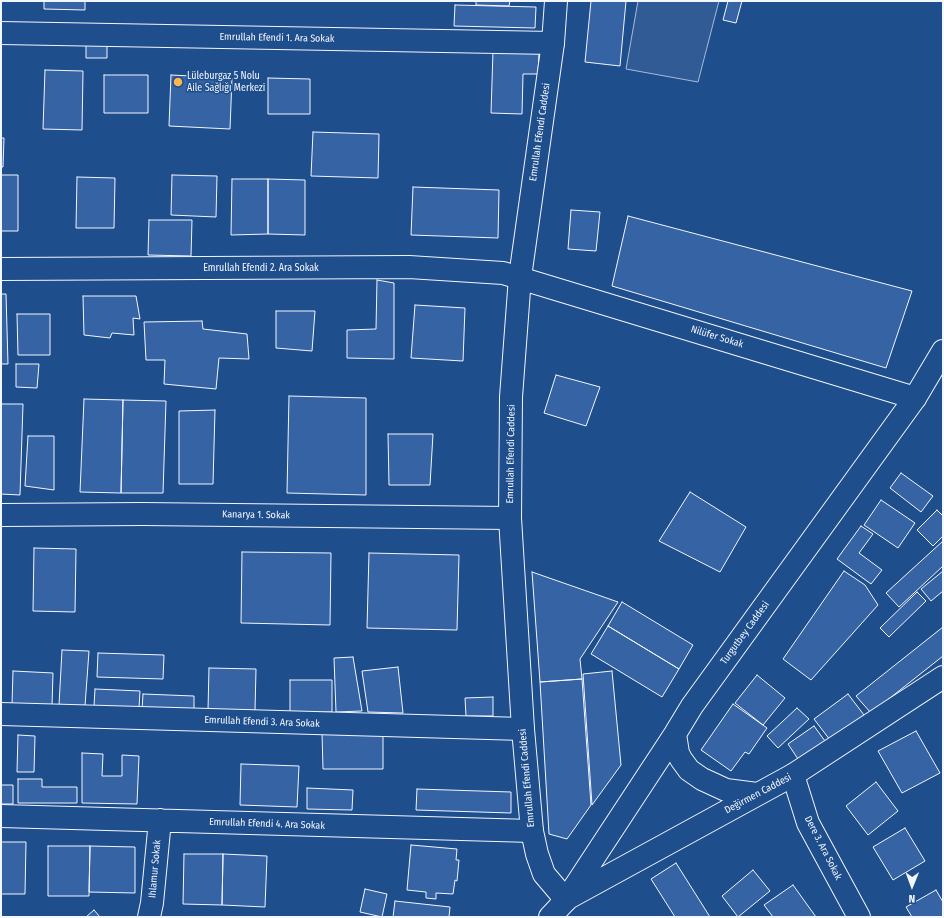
<!DOCTYPE html>
<html>
<head>
<meta charset="utf-8">
<style>
  body { margin:0 }
  #map { position:relative; width:944px; height:918px; overflow:hidden; background:#1f4e8c; font-family:"Fira Sans Condensed",sans-serif }
  canvas { display:block }
  .frame { position:absolute; inset:0; border:2px solid #f2f6ff; pointer-events:none }
  .north { position:absolute; left:892px; top:866px; width:40px; height:40px; -webkit-text-stroke:3px #1f4e8c; paint-order:stroke; rotate:181deg; font-size:11px; font-weight:700; line-height:16px; text-align:center; color:#f2f6ff }
  .north::after { content:''; display:block; margin:auto; width:14px; height:18px; background:#f2f6ff; clip-path:polygon(50% 0,100% 100%,50% 72%,0 100%) }
</style>
</head>
<body>
<div id="map">
<canvas width="944" height="918"></canvas>
<div class="frame"></div>
<div class="north">N</div>
</div>
<script>
const ctx = document.querySelector('canvas').getContext('2d');
ctx.lineJoin = 'round';
function paint(path, color) { ctx.fillStyle = color; ctx.fill(path, 'evenodd'); }
const toPath = rows => new Path2D(rows.map(r => 'M' + r).join(''));
function trace(path, color, width, dash) { ctx.strokeStyle = color; ctx.lineWidth = width; ctx.lineCap = dash ? 'butt' : 'round'; ctx.setLineDash(dash || []); ctx.stroke(path); }
function drawText(font, color, halo, rows, align = 'center') {
  ctx.font = font + ' "Fira Sans Condensed",sans-serif'; ctx.lineWidth = 3; ctx.setLineDash([]); ctx.textBaseline = 'middle'; ctx.strokeStyle = halo; ctx.fillStyle = color; for (const [text, x, y, turn = 0] of rows) {
    ctx.save(); ctx.translate(x, y); ctx.rotate((+turn || 0) * Math.PI / 180); ctx.textAlign = isNaN(turn) ? turn : align; if (halo) ctx.strokeText(text, 0, 0); ctx.fillText(text, 0, 0); ctx.restore();
  }
}
const green = toPath([
  [638,1,719,1,698,82,626,69,638,1]
]);
paint(green, '#305b95');
trace(green, '#a8bbd7', 1);
const building = toPath([
  [44,1,85,1,85,10,44,9,44,1],
  [476,1,510,1,509,6,476,5,476,1],
  [591,1,626,1,620,66,585,62,591,1],
  [728,1,742,1,736,23,723,20,728,1],
  [455,5,536,7,535,28,454,26,455,5],
  [86,45,107,45,107,58,86,58,86,45],
  [493,51,539,52,538,74,523,74,522,114,491,113,493,51],
  [45,70,83,71,82,130,43,129,45,70],
  [104,75,148,75,148,113,104,113,104,75],
  [171,75,232,78,230,129,169,126,171,75],
  [268,78,310,79,310,114,268,114,268,78],
  [313,132,379,134,378,178,311,176,313,132],
  [1,138,4,138,3,167,1,167,1,138],
  [1,175,18,175,18,231,1,231,1,175],
  [172,175,217,176,216,217,171,215,172,175],
  [77,177,115,178,114,228,76,228,77,177],
  [232,179,268,179,268,234,231,235,232,179],
  [268,179,305,180,305,235,268,234,268,179],
  [413,187,499,190,498,238,411,235,413,187],
  [571,210,600,212,596,251,568,249,571,210],
  [628,216,912,291,886,368,612,286,628,216],
  [149,220,192,220,191,256,148,255,149,220],
  [377,280,394,283,394,359,347,358,347,330,376,329,377,280],
  [1,294,6,294,8,364,1,364,1,294],
  [83,296,136,296,140,319,133,318,134,335,112,333,110,338,84,335,83,296],
  [415,305,465,308,463,361,411,358,415,305],
  [276,311,315,311,312,351,276,348,276,311],
  [17,314,50,314,50,355,18,355,17,314],
  [202,321,203,329,247,334,249,359,219,358,216,389,164,384,165,360,146,360,144,322,202,321],
  [16,364,39,364,37,388,16,387,16,364],
  [556,375,600,387,586,426,544,413,556,375],
  [289,396,366,398,366,495,287,493,289,396],
  [84,399,123,400,121,493,80,492,84,399],
  [123,400,166,401,163,493,121,493,123,400],
  [1,404,23,404,20,495,1,494,1,404],
  [215,410,213,484,179,484,179,411,215,410],
  [388,434,433,434,430,485,389,485,388,434],
  [28,436,54,436,54,490,25,486,28,436],
  [901,473,933,496,921,512,890,488,901,473],
  [690,492,746,527,720,572,659,541,690,492],
  [881,500,915,523,898,548,864,525,881,500],
  [937,510,943,516,943,536,933,546,917,530,937,510],
  [861,526,873,534,859,553,882,570,871,584,837,559,861,526],
  [943,541,943,566,899,607,886,593,943,541],
  [34,548,76,549,75,612,33,611,34,548],
  [242,552,331,553,330,625,241,623,242,552],
  [369,553,459,555,457,630,367,628,369,553],
  [844,571,865,585,878,605,811,680,783,659,844,571],
  [943,571,943,591,931,601,921,589,943,571],
  [532,572,618,602,580,659,582,679,540,682,532,572],
  [917,592,926,601,889,637,880,628,917,592],
  [622,602,693,645,679,669,608,626,622,602],
  [608,626,679,669,662,697,591,654,608,626],
  [943,627,943,656,871,713,856,696,943,627],
  [62,650,89,651,85,706,59,705,62,650],
  [98,653,164,655,163,679,97,677,98,653],
  [353,657,362,711,336,712,334,658,353,657],
  [398,667,403,713,368,712,362,671,398,667],
  [209,668,256,669,255,711,208,710,209,668],
  [13,671,53,673,52,706,12,704,13,671],
  [612,671,621,765,592,805,583,674,612,671],
  [757,675,785,698,763,725,735,703,757,675],
  [582,679,591,805,567,839,549,834,540,682,582,679],
  [290,680,332,680,332,712,290,713,290,680],
  [95,689,140,691,139,708,94,706,95,689],
  [143,694,194,696,194,711,142,710,143,694],
  [848,694,864,715,830,740,814,719,848,694],
  [493,697,493,716,466,716,465,698,493,697],
  [733,704,767,728,749,754,745,752,731,771,701,750,733,704],
  [797,708,809,719,778,748,767,736,797,708],
  [814,726,825,741,798,759,788,744,814,726],
  [916,731,940,773,902,793,878,751,916,731],
  [383,732,383,769,323,769,322,733,383,732],
  [18,735,35,736,34,772,17,772,18,735],
  [82,753,103,754,102,776,122,776,122,755,139,756,137,804,82,803,82,753],
  [241,764,299,766,297,807,240,805,241,764],
  [18,779,42,779,42,787,77,787,77,803,18,803,18,779],
  [876,782,898,811,868,835,846,806,876,782],
  [1,785,13,785,13,804,1,804,1,785],
  [307,788,353,790,352,810,307,809,307,788],
  [417,789,511,792,511,813,416,810,417,789],
  [905,828,925,861,893,880,873,847,905,828],
  [1,842,26,842,25,894,1,894,1,842],
  [411,845,457,849,456,860,459,860,457,881,455,880,453,894,436,893,436,899,426,898,426,892,407,890,411,845],
  [48,846,90,846,89,896,48,896,48,846],
  [90,846,135,847,135,893,89,892,90,846],
  [184,854,223,854,222,905,183,904,184,854],
  [223,854,267,856,265,907,222,905,223,854],
  [676,863,710,917,675,917,651,879,676,863],
  [753,870,770,891,738,917,722,896,753,870],
  [793,885,816,917,773,917,764,905,793,885],
  [365,889,387,894,382,917,360,912,365,889],
  [936,890,943,902,943,917,912,917,906,907,936,890],
  [395,901,450,907,449,917,393,917,395,901],
  [94,910,100,917,86,917,94,910]
]);
paint(building, '#3563a3');
trace(building, '#f2f6ff', 1);
const minor = toPath([
  [1,33,553,43],
  [1,269,409,267,503,273,915,398],
  [1,515,142,514,510,518],
  [1,714,523,729],
  [793,775,808,823,859,917],
  [1,816,532,831],
  [149,917,152,903,160,820]
]);
const secondary = toPath([
  [556,1,553,43,520,277,511,397,510,518,523,729,532,831,537,854,544,874,566,900]
]);
const primary = toPath([
  [675,734,678,753,681,759,689,770,702,779,726,790,757,794],
  [568,898,793,775,943,677],
  [550,917,566,900,675,734,692,706,915,398,943,351]
]);
trace(minor, '#f2f6ff', 24);
trace(secondary, '#f2f6ff', 24);
trace(primary, '#f2f6ff', 24);
trace(minor, '#1f4e8c', 22);
trace(secondary, '#1f4e8c', 22);
trace(primary, '#1f4e8c', 22);
for (const [x, y, r, color] of [
  [178,82,5,"#ffb74d"]
]) { const dot = new Path2D(); dot.arc(x, y, r, 0, 2 * Math.PI); ctx.fillStyle = color; ctx.fill(dot); trace(dot, '#1f4e8c', 1.5); }
drawText('10px', '#f2f6ff', '#1f4e8c', [
  ["Emrullah Efendi 1. Ara Sokak",277,38,1],
  ["Emrullah Efendi Caddesi",540,132,-82],
  ["Emrullah Efendi 2. Ara Sokak",261,268],
  ["Nilüfer Sokak",717,337,17],
  ["Emrullah Efendi Caddesi",511,454,-89],
  ["Kanarya 1. Sokak",256,515,1],
  ["Turgutbey Caddesi",745,633,-54],
  ["Emrullah Efendi 3. Ara Sokak",262,722,2],
  ["Emrullah Efendi Caddesi",527,778,-95],
  ["Değirmen Caddesi",758,794,-28],
  ["Emrullah Efendi 4. Ara Sokak",267,824,2],
  ["Dere 3. Ara Sokak",823,848,63],
  ["Ihlamur Sokak",155,869,-85]
]);
drawText('10px', '#f2f6ff', '#1f4e8c', [
  ["Lüleburgaz 5 Nolu",187,76],
  ["Aile Sağlığı Merkezi",187,88]
], 'left');
</script>
</body>
</html>
